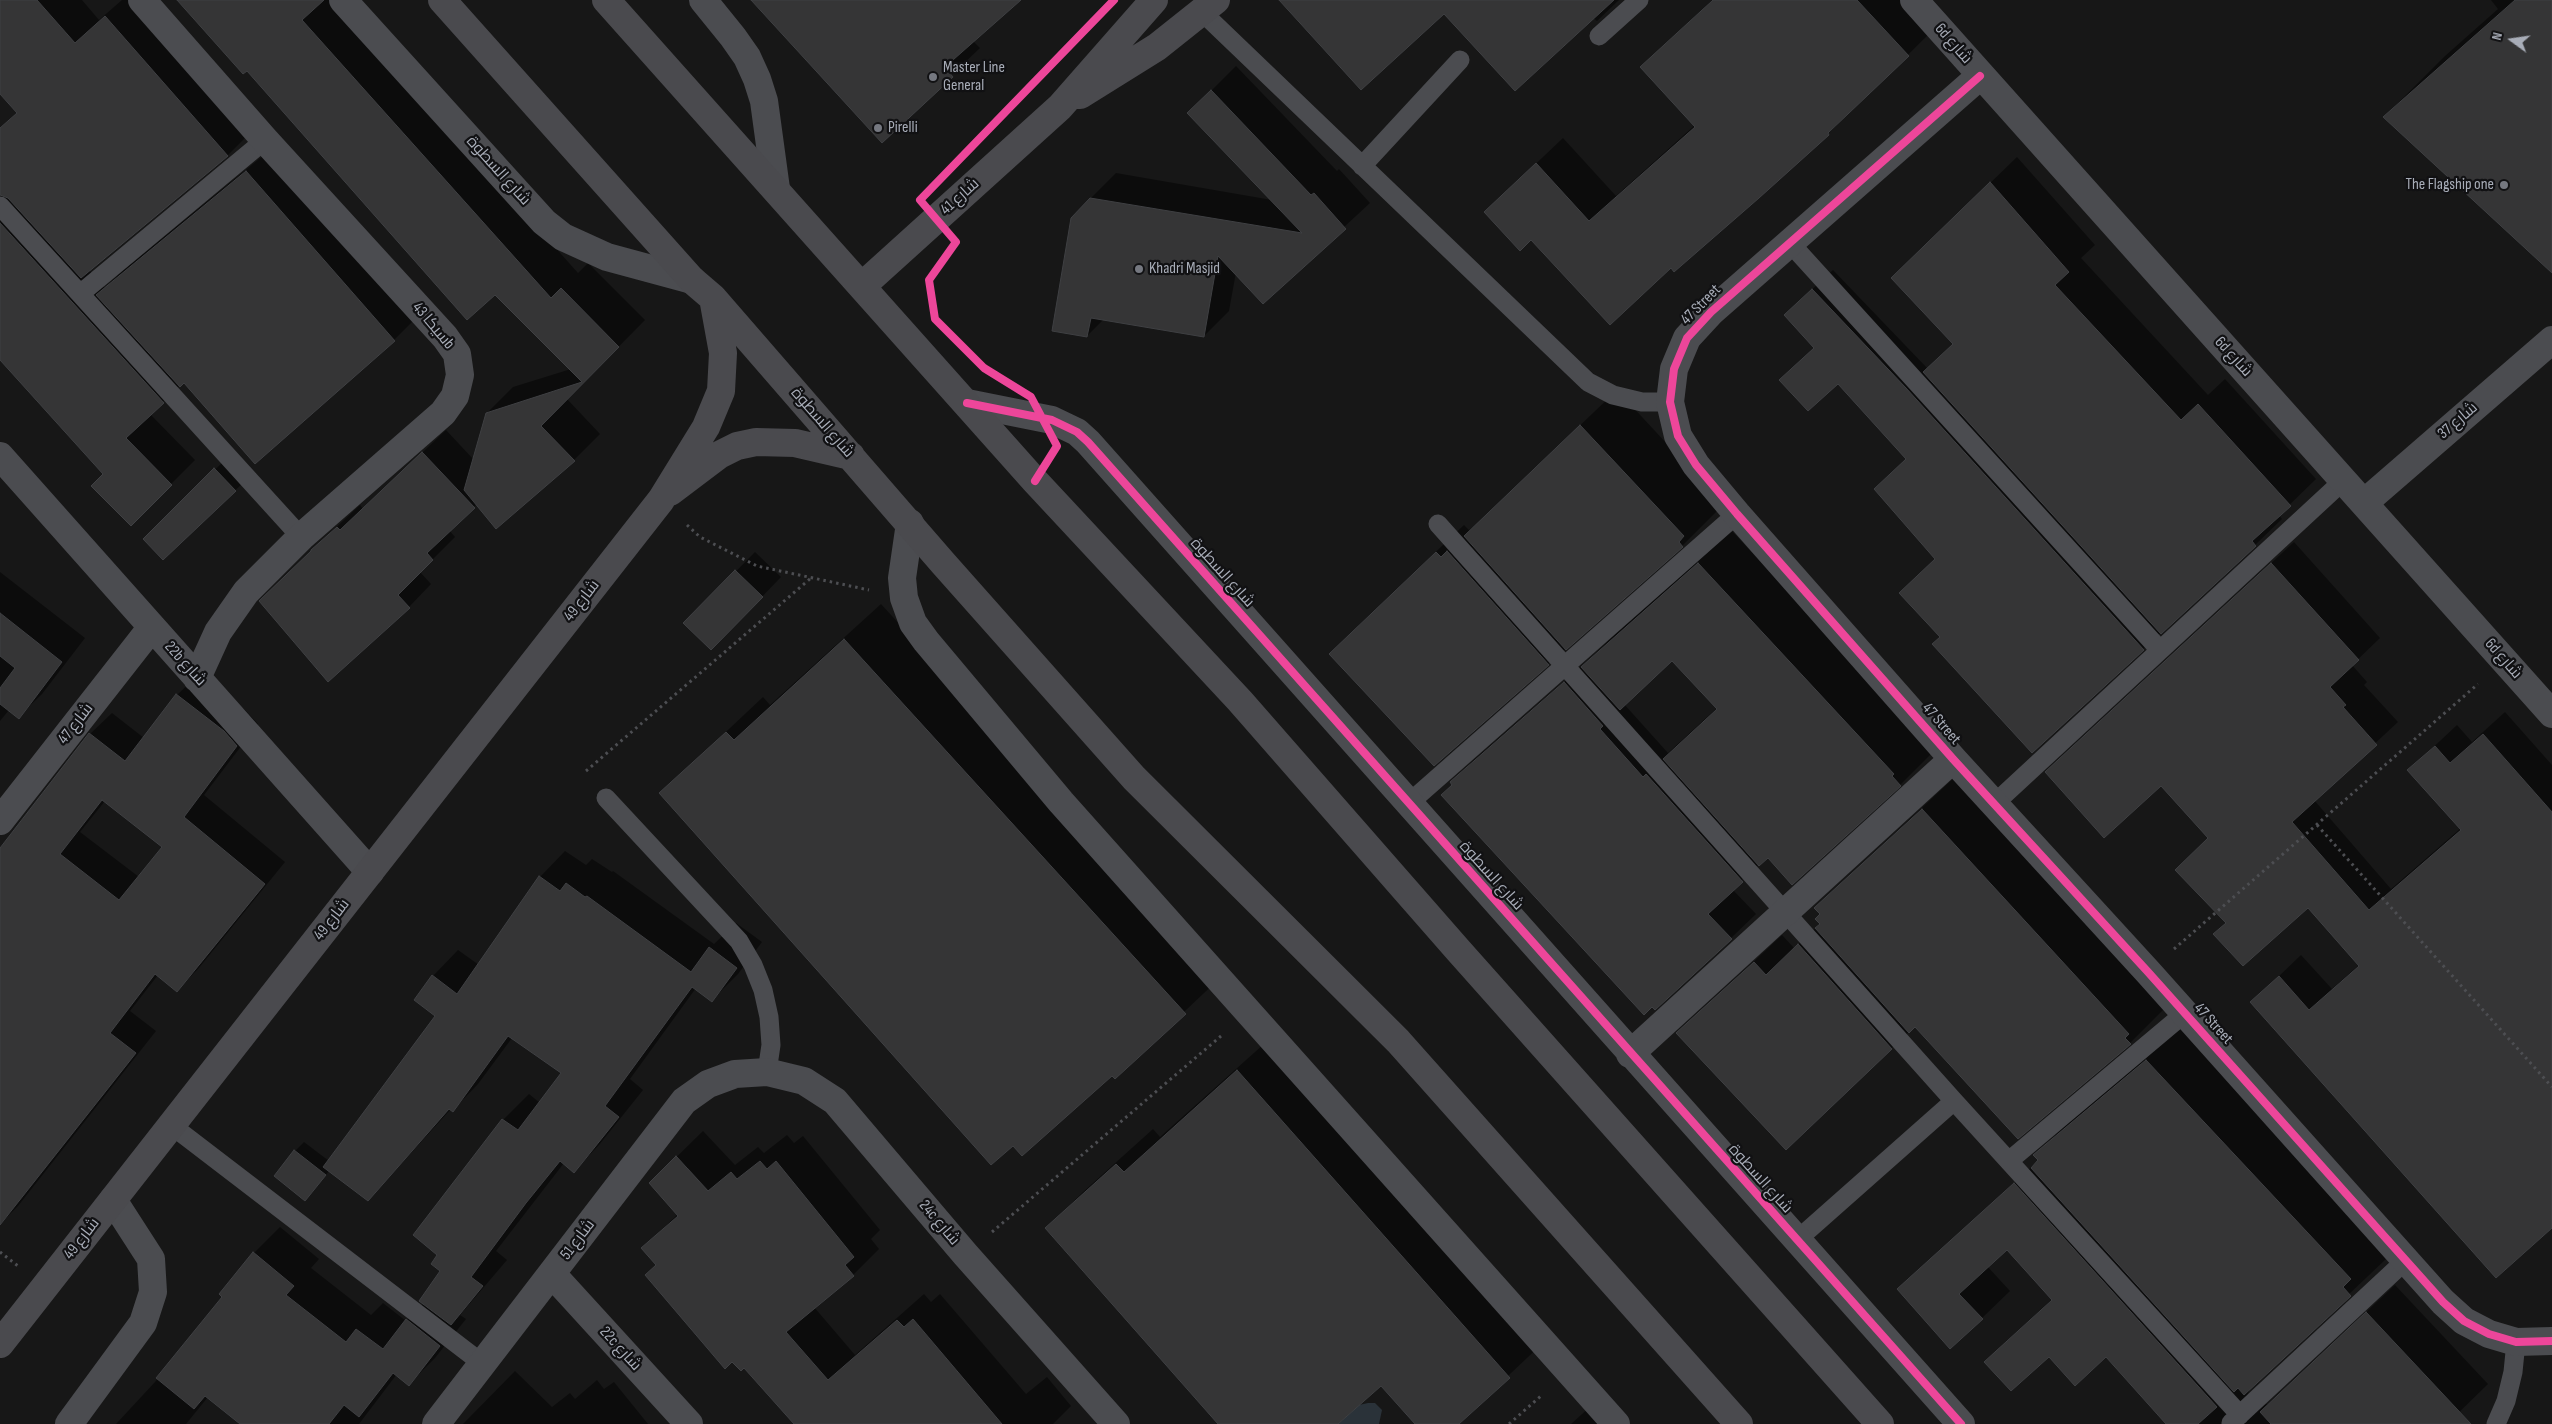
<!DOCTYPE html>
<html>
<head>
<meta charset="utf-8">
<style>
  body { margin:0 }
  #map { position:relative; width:2552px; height:1424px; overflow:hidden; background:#171717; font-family:"Sofia Sans Condensed",sans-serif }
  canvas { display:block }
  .north { position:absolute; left:2487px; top:15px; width:50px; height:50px; -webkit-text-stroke:4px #111113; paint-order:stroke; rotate:284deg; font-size:14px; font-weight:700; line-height:20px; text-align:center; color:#a8adb8 }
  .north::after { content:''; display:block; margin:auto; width:18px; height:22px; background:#a8adb8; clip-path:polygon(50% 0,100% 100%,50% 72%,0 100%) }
</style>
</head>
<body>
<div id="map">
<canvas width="2552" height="1424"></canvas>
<div class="north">N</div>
</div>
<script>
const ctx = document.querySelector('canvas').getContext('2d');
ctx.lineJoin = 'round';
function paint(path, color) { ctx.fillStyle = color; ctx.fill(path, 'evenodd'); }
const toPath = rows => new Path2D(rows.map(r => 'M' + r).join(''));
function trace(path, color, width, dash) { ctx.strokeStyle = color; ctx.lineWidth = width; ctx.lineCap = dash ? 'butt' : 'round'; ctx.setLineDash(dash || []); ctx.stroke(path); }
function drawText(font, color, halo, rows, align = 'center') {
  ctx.font = font + ' "Sofia Sans Condensed",Cairo,sans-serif'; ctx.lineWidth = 4.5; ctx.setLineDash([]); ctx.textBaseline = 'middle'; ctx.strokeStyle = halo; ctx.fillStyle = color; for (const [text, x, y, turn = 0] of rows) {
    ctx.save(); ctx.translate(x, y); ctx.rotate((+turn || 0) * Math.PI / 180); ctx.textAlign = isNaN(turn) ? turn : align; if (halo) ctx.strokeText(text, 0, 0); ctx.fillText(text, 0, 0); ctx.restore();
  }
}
paint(toPath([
  [1368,1403,1375,1403,1382,1410,1379,1424,1338,1424,1359,1405]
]), '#2a3239');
paint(toPath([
  [0,0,82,0,99,20,122,0,136,0,252,131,228,155,89,270,105,288,121,272,270,150,417,317,394,340,184,382,180,385,150,414,195,460,131,524,105,474,0,358,0,129,18,112,0,92],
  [178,0,334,0,578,273,588,263,645,320,567,399,600,434,574,460,477,504,449,530,455,537,420,572,431,584,409,607,312,550,360,505,363,509,446,430,474,460,487,413,513,387,571,369,495,294,247,69],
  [751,0,1019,0,973,41,980,48,882,141],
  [1299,0,1619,0,1597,21,1593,18,1444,12],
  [1712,0,1907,0,1934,29,1828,134,1671,267,1532,239,1485,212,1563,138,1616,196,1695,125,1642,67],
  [2491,0,2552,0,2552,250,2384,117,2445,56,2498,9],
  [1236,66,1337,171,1339,169,1370,203,1263,302,1236,272,1229,311,1204,336,1104,319,1087,336,1091,198,1116,173,1272,200,1189,113],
  [2017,157,2095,245,2081,258,2208,395,2225,379,2316,479,2279,515,2282,519,2255,545,2032,752,1941,637,1936,559,1907,458,1815,347,1806,295,1833,270,1928,369,1954,343,1919,252],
  [1617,390,1719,500,1718,510,1682,546,1548,664,1358,626,1464,525,1469,530,1476,525],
  [225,460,245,481,163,559,144,539],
  [1732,531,1926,740,1933,752,1900,785,1768,856,1759,864,1732,889,1756,914,1731,938,1451,782,1476,758,1590,659,1615,634],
  [1672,659,1718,707,1668,753,1624,704],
  [2294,542,2380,638,2352,665,2367,682,2364,685,2398,722,2314,800,2391,889,2461,828,2409,770,2457,725,2472,742,2505,712,2552,765,2552,1226,2252,1002,2301,955,2332,989,2360,964,2308,906,2227,923,2210,838,2161,784,2068,751],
  [755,552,781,577,730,630,685,623],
  [0,572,85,638,42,694,18,717,9,710,0,721],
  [881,604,1221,977,1115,1077,1112,1074,1014,1145,661,793,763,697,770,705],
  [199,674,245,710,258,724,204,795,285,862,198,969,177,990,158,975,130,1011,156,1031,18,1206,0,1224,0,850,90,734,112,713,144,738,177,695],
  [105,801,164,846,139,877,80,832],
  [1958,774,2166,1007,2130,1043,1915,1026,1786,1148,1678,1033,1782,935,1794,948,1821,923,1821,914,1815,908],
  [565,851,586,865,592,859,612,872,613,871,714,944,736,923,762,942,738,974,712,1000,696,988,630,1079,643,1090,599,1145,574,1171,564,1163,496,1251,507,1260,460,1315,466,1319,435,1358,409,1384,397,1374,359,1424,242,1424,208,1397,186,1424,116,1424,155,1382,224,1297,254,1253,280,1227,319,1259,311,1268,371,1315,383,1303,406,1321,424,1303,442,1271,439,1255,503,1120,529,1094,540,1103,563,1073,512,1038,478,1084,453,1110,451,1109,368,1200,329,1171,305,1199,295,1151,304,1142,329,1161,437,1016,433,976,458,950,479,965,540,877],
  [2183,1025,2386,1243,2378,1250,2386,1259,2250,1388,2247,1397,2255,1406,2268,1404,2395,1285,2488,1384,2447,1424,2168,1424,2106,1355,2049,1355,1985,1362,2052,1299,2007,1248,1987,1266,2010,1291,1982,1318,1899,1289,2039,1160,2035,1155,2071,1120],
  [1274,1035,1545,1341,1457,1424,1417,1424,1381,1384,1336,1424,1219,1424,1047,1228,1083,1192,1153,1129,1160,1137],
  [703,1131,735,1165,758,1147,764,1153,787,1135,794,1143,803,1136,880,1230,871,1239,879,1249,853,1275,814,1307,855,1355,924,1294,931,1302,940,1294,1026,1394,1047,1377,1071,1406,1053,1424,796,1424,643,1248,678,1214,650,1183],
  [688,1168,713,1195,711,1196,686,1169],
  [515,1371,552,1407,570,1393,575,1399,597,1380,604,1389,614,1382,648,1424,463,1424],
  [1602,1396,1626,1424,1571,1424]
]), '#0007');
const building = toPath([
  [0,0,37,0,75,43,105,16,228,156,81,278,8,198,0,195,0,128,17,113,0,94,0,0],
  [177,0,324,0,302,20,551,298,561,288,619,347,541,426,575,461,496,529,464,490,486,413,582,382,495,295,467,320,247,71,243,74,177,0],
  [751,0,1021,0,945,67,953,77,882,143,751,0],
  [1279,0,1614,0,1515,91,1444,14,1361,90,1279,0],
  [1713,0,1857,0,1909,56,1828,133,1829,135,1759,198,1674,272,1671,268,1610,325,1531,240,1520,251,1484,212,1536,163,1589,221,1695,127,1640,67,1713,0],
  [2515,0,2552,0,2552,273,2383,117,2515,0],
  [1211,90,1311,195,1314,193,1346,229,1263,304,1218,256,1204,337,1091,318,1087,337,1052,331,1071,218,1090,198,1302,233,1187,113,1211,90],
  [246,171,395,341,255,464,184,383,180,387,96,295,246,171],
  [1990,182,2069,272,2055,285,2181,420,2198,404,2291,506,2252,541,2256,546,2161,634,1923,372,1953,344,1891,278,1990,182],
  [0,223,164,403,126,438,172,485,131,526,91,486,103,474,0,360,0,223],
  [1812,289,1906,388,2144,650,2032,753,1932,644,1940,637,1899,593,1935,559,1874,489,1906,459,1838,384,1808,411,1779,380,1814,348,1784,315,1812,289],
  [1580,425,1684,536,1679,542,1683,547,1566,650,1464,536,1580,425],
  [422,452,475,508,427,553,433,560,398,595,410,608,328,682,259,601,311,551,311,550,337,527,340,530,422,452],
  [214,468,236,491,163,560,143,539,214,468],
  [1447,551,1549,665,1434,766,1329,654,1436,552,1441,557,1447,551],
  [1698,563,1894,774,1892,776,1901,786,1792,885,1768,858,1759,866,1663,759,1717,709,1672,661,1620,710,1581,667,1698,563],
  [2271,563,2359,660,2330,687,2346,705,2343,707,2377,745,2292,822,2369,910,2461,830,2407,770,2435,746,2450,763,2483,734,2552,812,2552,1228,2496,1278,2250,1002,2279,976,2309,1010,2359,966,2308,908,2243,966,2213,934,2226,923,2175,870,2208,838,2161,786,2104,838,2045,772,2271,563],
  [735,570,763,597,711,650,683,623,735,570],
  [0,613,62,662,19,719,0,704,0,688,15,668,0,656,0,613],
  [844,639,1186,1014,1115,1079,1112,1076,1022,1156,1013,1146,991,1165,659,793,726,732,734,740,844,639],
  [1564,682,1603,726,1600,729,1643,777,1646,774,1743,882,1708,914,1732,939,1655,1010,1652,1007,1644,1015,1441,795,1452,785,1450,782,1564,682],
  [176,694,224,731,237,746,184,817,265,884,177,992,155,974,110,1033,136,1053,0,1225,0,848,89,733,125,761,176,694],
  [102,800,162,847,119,900,60,854,102,800],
  [1922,809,2129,1034,2125,1038,2131,1044,2018,1139,1915,1027,1909,1033,1815,928,1820,924,1815,919,1820,914,1814,908,1922,809],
  [539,876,560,891,566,883,585,897,587,896,691,972,709,947,737,968,712,1002,692,987,605,1106,619,1117,574,1173,560,1161,526,1203,471,1277,483,1286,451,1325,419,1301,440,1271,431,1264,437,1255,413,1235,502,1119,518,1130,561,1073,508,1036,453,1112,449,1109,368,1201,323,1167,435,1016,414,1000,432,975,457,994,539,876],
  [1798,944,1892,1049,1786,1150,1676,1033,1754,962,1766,975,1798,944],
  [2146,1060,2351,1279,2343,1287,2351,1296,2244,1395,2238,1388,2234,1392,2031,1168,2038,1160,2033,1155,2146,1060],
  [1237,1070,1510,1378,1459,1424,1415,1424,1381,1386,1338,1424,1218,1424,1045,1228,1116,1164,1124,1172,1237,1070],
  [294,1150,326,1175,305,1201,274,1176,294,1150],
  [676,1156,708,1191,731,1172,737,1179,760,1161,767,1169,776,1161,854,1257,845,1265,854,1276,786,1332,828,1380,897,1320,904,1327,913,1319,1002,1424,794,1424,744,1368,741,1371,732,1362,725,1369,645,1275,656,1265,641,1248,678,1216,649,1183,676,1156],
  [2014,1183,2217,1407,2198,1424,2166,1424,2106,1357,2075,1386,2049,1357,2011,1391,1984,1362,2052,1300,2007,1250,1959,1294,1983,1319,1950,1349,1897,1289,2014,1183],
  [253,1252,294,1286,286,1295,346,1342,356,1329,383,1349,406,1319,440,1346,409,1386,393,1373,359,1417,344,1405,329,1424,240,1424,205,1396,194,1409,156,1378,222,1297,219,1294,253,1252],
  [2366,1312,2471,1424,2271,1424,2260,1412,2366,1312]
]);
paint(building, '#353536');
trace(building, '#3f4043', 1);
trace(toPath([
  [687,525,700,537,757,566,869,590],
  [586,771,811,578],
  [2317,825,2552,1087],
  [2174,949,2478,684],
  [992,1232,1221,1036],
  [0,1252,18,1266],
  [1509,1424,1542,1395]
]), '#4d4e52', 3, [2.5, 4]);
trace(toPath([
  [1202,12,1588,382,1613,395,1642,402,1670,402],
  [1599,36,1639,0],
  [1362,166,1460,60],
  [0,206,301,537],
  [1790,243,2160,650],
  [80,294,265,140],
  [1438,524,1954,1101,2240,1415],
  [606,798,739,941,753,965,763,990,769,1017,771,1045,767,1072],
  [1408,804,1737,514],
  [1993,805,2344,480],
  [171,1125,483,1364],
  [2010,1160,2185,1013],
  [1797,1240,1954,1101],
  [2231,1423,2405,1261],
  [2496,1424,2506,1401,2513,1372,2516,1342]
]), '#4b4c50', 19);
trace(toPath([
  [142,0,265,140,445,337,457,354,460,375,455,396,443,413,301,537,246,592,218,632,197,678],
  [343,0,544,222,563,237,607,257,692,280],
  [703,0,733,37,747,57,757,79,764,101,776,189],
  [1914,0,2552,714],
  [1980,76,1711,312,1687,338,1674,369,1670,402,1678,436,1696,465,1737,514,1953,759,2148,972,2443,1302,2464,1321,2489,1334,2516,1342,2552,1341],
  [967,403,1052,420,1077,432,1088,442,1961,1424],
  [0,456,370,872],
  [2364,503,2552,340],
  [910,523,902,578,904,598,913,623,926,641,1061,802,1616,1424],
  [0,821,152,627],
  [1630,1054,1953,759],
  [552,1274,689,1424],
  [69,1424,143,1323,153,1292,151,1259,113,1200],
  [436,1424,684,1101,708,1084,735,1074,767,1072,804,1081,835,1101,965,1254,1116,1424]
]), '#4b4c50', 28);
trace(toPath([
  [442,0,692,280,713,298,943,563,1134,778,1398,1041,1739,1424],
  [606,0,1035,481,1240,701,1458,950,1880,1424],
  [1080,95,1157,47,1216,0],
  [862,286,1060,107,1154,0],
  [670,492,719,455,737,446,756,442,795,443,851,456],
  [0,1344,661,500,706,427,721,391,723,353,713,298]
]), '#4a4a4e', 28);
trace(toPath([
  [1980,76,1711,312,1687,338,1674,369,1670,402,1678,436,1696,465,1737,514,1953,759,2148,972,2443,1302,2464,1321,2489,1334,2516,1342,2552,1341],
  [967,403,1052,420,1077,432,1088,442,1961,1424],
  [1035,481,1057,446,1031,397,984,368,935,319,929,280,956,242,920,200,1114,0]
]), '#ed469a', 8);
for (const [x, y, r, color] of [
  [933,77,5,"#757880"],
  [878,128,5,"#757880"],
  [2504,185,5,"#757880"],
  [1139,269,5,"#757880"]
]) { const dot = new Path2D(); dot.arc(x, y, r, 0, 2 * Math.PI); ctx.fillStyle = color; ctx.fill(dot); trace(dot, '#111113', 2); }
drawText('16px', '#a8adb8', '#111113', [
  ["6d شارع",1953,44,49],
  ["شارع السطوة",498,171,48],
  ["شارع 41",960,197,-42],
  ["47 Street",1701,305,-45],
  ["سيكا 43b",433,326,50],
  ["6d شارع",2233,357,48],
  ["شارع 37",2458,421,-41],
  ["شارع السطوة",822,423,49],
  ["شارع السطوة",1222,573,48],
  ["شارع 49",582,601,-52],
  ["6d شارع",2503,659,49],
  ["22b شارع",185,664,48],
  ["شارع 47",76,724,-52],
  ["47 Street",1941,724,49],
  ["شارع السطوة",1491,876,48],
  ["شارع 49",332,920,-52],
  ["47 Street",2213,1024,48],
  ["شارع السطوة",1760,1179,48],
  ["24c شارع",939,1223,50],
  ["شارع 49",82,1239,-52],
  ["شارع 51",578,1240,-53],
  ["22c شارع",620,1349,48]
]);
drawText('16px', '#a8adb8', '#111113', [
  ["Master Line",943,68],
  ["General",943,86],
  ["Pirelli",888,128],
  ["The Flagship one",2494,185,"right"],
  ["Khadri Masjid",1149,269]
], 'left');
</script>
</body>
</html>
